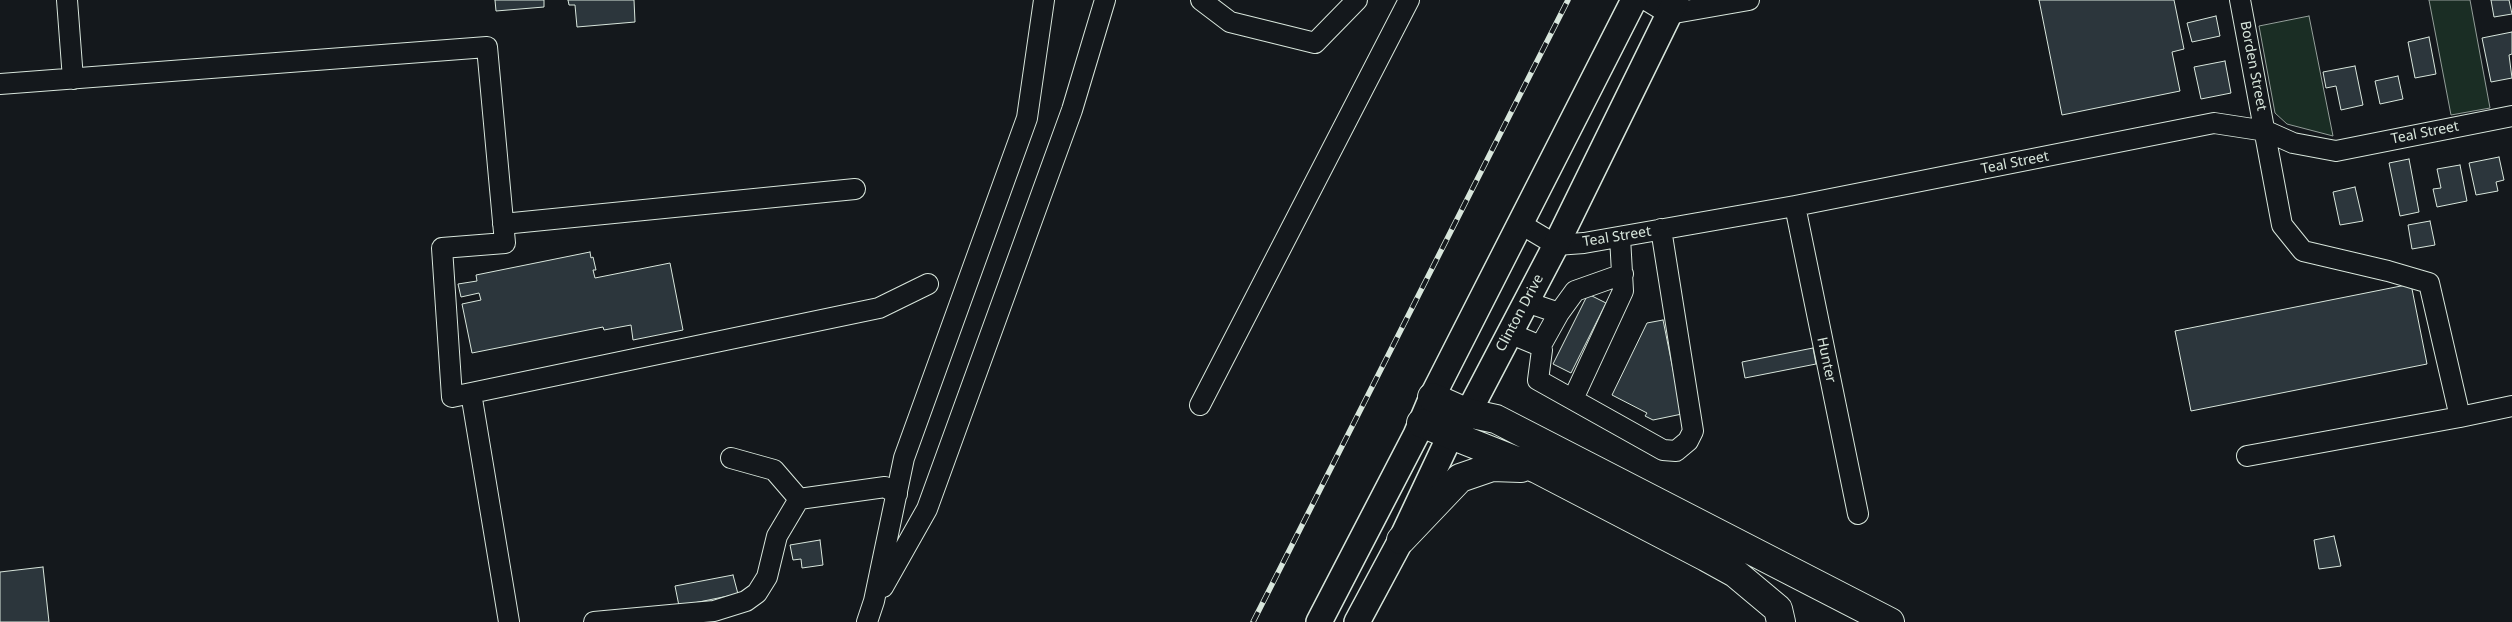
<!DOCTYPE html>
<html>
<head>
<meta charset="utf-8">
<style>
  body { margin:0 }
  canvas { display:block; background:#14181c }
</style>
</head>
<body>
<canvas width="2512" height="622"></canvas>
<script>
const ctx = document.querySelector('canvas').getContext('2d');
ctx.lineJoin = 'round';
function paint(path, color) { ctx.fillStyle = color; ctx.fill(path, 'evenodd'); }
const toPath = rows => new Path2D(rows.map(r => 'M' + r).join(''));
function trace(path, color, width, dash) { ctx.strokeStyle = color; ctx.lineWidth = width; ctx.lineCap = dash ? 'butt' : 'round'; ctx.setLineDash(dash || []); ctx.stroke(path); }
function drawText(font, color, halo, rows, align = 'center') {
  ctx.font = font + ' "Noto Sans",sans-serif'; ctx.lineWidth = 4; ctx.setLineDash([]); ctx.textBaseline = 'middle'; ctx.strokeStyle = halo; ctx.fillStyle = color; for (const [text, x, y, turn = 0] of rows) {
    ctx.save(); ctx.translate(x, y); ctx.rotate((+turn || 0) * Math.PI / 180); ctx.textAlign = isNaN(turn) ? turn : align; if (halo) ctx.strokeText(text, 0, 0); ctx.fillText(text, 0, 0); ctx.restore();
  }
}
const green = toPath([
  [2429,0,2470,0,2490,108,2451,115,2429,0],
  [2309,16,2333,136,2287,124,2275,113,2259,26,2309,16]
]);
paint(green, '#1a2d24');
trace(green, '#939e99', 1);
const building = toPath([
  [495,0,544,0,544,7,496,11,495,0],
  [568,0,634,0,635,22,577,27,575,5,569,5,568,0],
  [2039,0,2174,0,2184,49,2172,52,2180,91,2062,115,2039,0],
  [2491,0,2509,0,2512,14,2494,17,2491,0],
  [2216,16,2220,36,2192,42,2187,23,2216,16],
  [2512,32,2512,54,2509,55,2512,78,2491,82,2482,38,2512,32],
  [2429,37,2436,74,2415,78,2408,42,2429,37],
  [2225,61,2231,93,2201,99,2194,67,2225,61],
  [2355,66,2363,105,2341,110,2336,86,2326,88,2323,72,2355,66],
  [2398,76,2403,99,2380,104,2375,81,2398,76],
  [2499,157,2504,180,2496,182,2498,191,2476,195,2469,163,2499,157],
  [2409,159,2419,212,2400,216,2389,163,2409,159],
  [2460,165,2467,201,2437,207,2433,189,2441,188,2437,169,2460,165],
  [2355,187,2363,221,2340,225,2333,192,2355,187],
  [2430,221,2435,245,2412,249,2408,225,2430,221],
  [590,252,591,258,593,257,596,270,593,270,595,278,670,263,683,330,633,340,631,325,604,330,603,327,472,353,462,304,481,300,479,293,461,297,458,284,477,281,476,275,590,252],
  [2411,284,2427,364,2191,411,2175,331,2411,284],
  [1588,294,1606,303,1571,373,1553,364,1588,294],
  [1663,320,1682,414,1653,420,1645,416,1647,413,1612,395,1647,323,1663,320],
  [1813,348,1816,364,1745,378,1742,362,1813,348],
  [2334,536,2341,566,2319,569,2314,540,2334,536],
  [820,540,823,565,802,568,801,559,793,560,790,545,820,540],
  [43,567,49,622,0,622,0,572,43,567],
  [733,575,738,594,679,606,675,586,733,575]
]);
paint(building, '#2c363c');
trace(building, '#d8e6dc', 1);
const minor = toPath([
  [67,0,73,79],
  [1201,0,1230,22,1315,43,1357,0],
  [1646,0,1669,14,1749,0],
  [2240,0,2282,225,2303,251,2388,271,2429,283,2460,417,2512,406],
  [0,84,487,47,505,243,442,248,452,397,879,308,928,284],
  [1795,206,1858,514],
  [1519,223,1556,245,1584,243,1795,206,2214,123,2266,131,2293,143,2336,151,2512,116],
  [503,224,855,189],
  [1526,302,1559,313,1575,291,1623,274],
  [1509,333,1538,345,1542,350,1538,380,1663,450,1676,451,1688,441,1693,431,1661,229],
  [1540,347,1559,313],
  [471,393,509,622],
  [1573,399,1623,291,1620,237],
  [1200,405,1409,0],
  [2247,456,2460,417],
  [731,458,774,470,799,499],
  [883,587,927,509,1072,110,1105,0],
  [594,622,714,611,746,601,757,593,767,577,777,536,799,499,885,487,897,494],
  [867,622,874,601,904,458,1027,118,1044,0]
]);
const major = toPath([
  [1319,622,1416,435,1432,397,1634,0],
  [1357,622,1401,540,1450,436,1468,413,1556,245,1676,0]
]);
const highway = toPath([
  [1432,397,1468,413,1496,419,1890,622],
  [1421,423,1537,469,1706,557,1735,573,1778,609,1781,622],
  [1401,540,1460,478,1492,467,1521,468]
]);
trace(minor, '#d8e6dc', 22);
trace(major, '#d8e6dc', 28);
trace(highway, '#d8e6dc', 30);
trace(minor, '#14181c', 20);
trace(major, '#14181c', 25);
trace(highway, '#14181c', 28);
const rail = toPath([
  [1253,622,1568,0]
]);
trace(rail, '#d8e6dc', 5.5);
trace(rail, '#14181c', 4, [11]);
drawText('14px', '#d8e6dc', '#14181c', [
  ["Borden Street",2253,66,79],
  ["Teal Street",2425,133,-11],
  ["Teal Street",2015,163,-11],
  ["Teal Street",1617,237,-9],
  ["Clinton Drive",1520,313,-62],
  ["Hunter",1826,360,78]
]);
</script>
</body>
</html>
